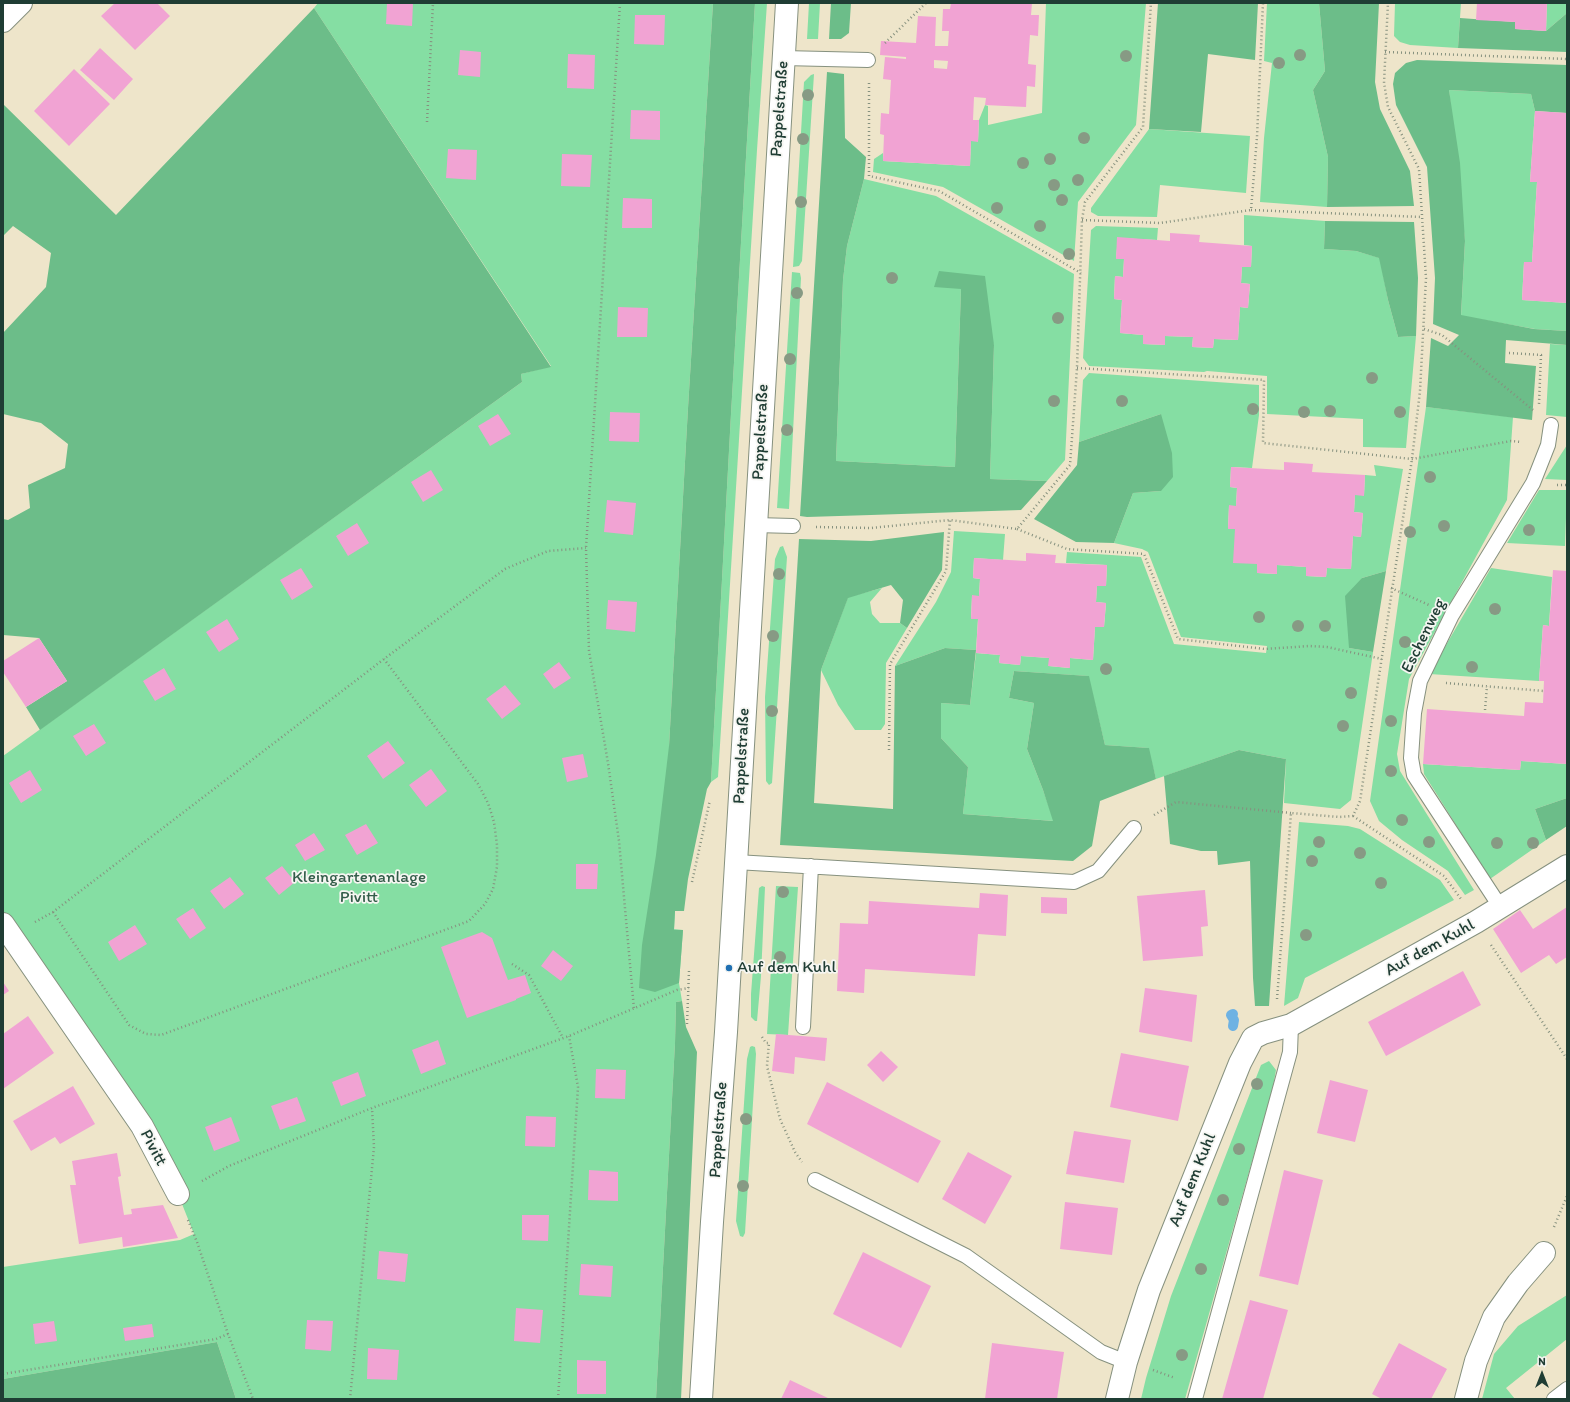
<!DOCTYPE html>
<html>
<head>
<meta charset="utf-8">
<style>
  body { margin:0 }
  #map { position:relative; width:1570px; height:1402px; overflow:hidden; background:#eee5ca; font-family:Itim,sans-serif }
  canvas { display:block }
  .frame { position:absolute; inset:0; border:4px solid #1f3d34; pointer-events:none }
  .north { position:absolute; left:1522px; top:1354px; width:40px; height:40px; -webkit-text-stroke:3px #f6f6f2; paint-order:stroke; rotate:0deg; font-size:11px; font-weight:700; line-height:16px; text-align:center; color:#1f3d34 }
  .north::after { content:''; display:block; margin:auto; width:14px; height:18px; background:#1f3d34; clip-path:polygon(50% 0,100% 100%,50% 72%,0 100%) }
</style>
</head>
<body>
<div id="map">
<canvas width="1570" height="1402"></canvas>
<div class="frame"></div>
<div class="north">N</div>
</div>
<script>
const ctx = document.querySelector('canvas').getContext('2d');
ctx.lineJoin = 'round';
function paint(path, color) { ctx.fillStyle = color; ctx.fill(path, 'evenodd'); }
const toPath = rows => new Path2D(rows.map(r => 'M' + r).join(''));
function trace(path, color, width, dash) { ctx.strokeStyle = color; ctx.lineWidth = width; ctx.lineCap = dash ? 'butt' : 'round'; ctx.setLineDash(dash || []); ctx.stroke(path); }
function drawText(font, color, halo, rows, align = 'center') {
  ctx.font = font + ' Itim,sans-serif'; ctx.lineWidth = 3.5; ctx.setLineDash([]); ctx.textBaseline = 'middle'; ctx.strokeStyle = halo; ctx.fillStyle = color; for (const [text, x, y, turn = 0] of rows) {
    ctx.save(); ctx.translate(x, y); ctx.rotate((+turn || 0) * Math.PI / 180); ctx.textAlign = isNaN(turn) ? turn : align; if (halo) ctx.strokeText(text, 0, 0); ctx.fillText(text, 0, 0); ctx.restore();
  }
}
paint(toPath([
  [318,3,713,3,688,408,669,746,675,911,674,929,683,930,679,983,682,1001,676,1002,675,1043,656,1399,236,1399,217,1342,3,1379,3,1267,180,1240,194,1234,178,1194,3,924,3,756,522,382,521,374,551,366,314,8],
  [755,3,767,3,757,150,718,777,711,782,731,414],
  [809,3,820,3,818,39,807,39],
  [1046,3,1146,3,1136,125,1078,202,1074,261,943,187,873,172,874,159,883,153,883,161,970,166,971,141,978,141,979,120,985,105,988,106,988,125,1042,113],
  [1267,3,1319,3,1325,71,1313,90,1328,157,1327,207,1260,202,1264,138,1272,63,1264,61],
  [1395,3,1461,3,1458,48,1410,45,1400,42,1394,36],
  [1547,3,1567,3,1567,13,1546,31],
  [814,74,802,261,799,266,793,267,804,82,811,75],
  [1449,90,1531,94,1535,111,1530,182,1537,182,1532,262,1524,262,1522,300,1567,303,1567,331,1535,329,1461,316,1465,241],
  [1149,129,1250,136,1246,193,1160,185,1157,217,1098,216,1091,212,1091,208],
  [864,179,936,196,1074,274,1065,460,1047,481,990,479,994,345,961,289,955,467,836,461,843,280,847,246],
  [1244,215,1325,221,1324,249,1356,251,1380,258,1388,300,1398,337,1416,336,1406,448,1363,447,1363,419,1267,414,1267,376,1207,371,1204,372,1089,366,1083,358,1091,230,1096,226,1158,228,1157,240,1118,238,1116,258,1124,259,1123,277,1115,276,1114,299,1122,300,1120,333,1143,335,1143,344,1165,345,1165,336,1193,337,1192,347,1213,348,1214,339,1238,340,1240,307,1248,308,1250,284,1241,283,1242,267,1251,267,1252,246,1244,245],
  [792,272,800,273,801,278,789,509,777,508],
  [1550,344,1567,345,1567,417,1546,415],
  [1089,373,1259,385,1259,415,1252,468,1231,467,1230,487,1237,488,1236,506,1229,506,1228,528,1235,529,1257,564,1257,573,1277,574,1277,565,1306,567,1306,576,1326,577,1327,568,1351,569,1353,536,1361,537,1363,513,1354,512,1355,495,1364,495,1365,475,1376,476,1374,465,1403,469,1386,571,1362,578,1349,648,1373,652,1351,800,1340,809,1284,803,1286,759,1239,750,1156,779,1148,748,1105,745,1088,676,1014,671,1009,698,1034,703,1027,749,1043,790,1054,821,963,814,968,767,941,738,941,703,970,705,976,653,1000,655,999,663,1020,665,1021,656,1049,658,1049,666,1069,668,1070,658,1093,660,1095,627,1104,627,1106,603,1096,602,1097,586,1106,586,1107,565,1066,563,1067,552,1141,557,1174,644,1266,653,1267,646,1181,637,1148,552,1142,549,1114,543,1133,493,1161,491,1161,414,1079,442,1083,380],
  [1426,407,1513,417,1507,500,1409,679,1397,754,1400,771,1474,890,1465,895,1448,871,1402,840,1379,821,1370,801],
  [1567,445,1567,480,1545,479],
  [1539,490,1567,490,1565,546,1507,543],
  [954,531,1005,534,1003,560,974,558,973,578,980,579,979,596,972,596,971,618,978,619,976,650,945,648,895,666,936,602,951,572],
  [783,546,787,557,772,783,769,785,766,781,765,697,775,559,780,547],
  [1491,568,1552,577,1549,626,1543,625,1539,681,1429,674],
  [882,588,870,602,872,614,880,623,900,623,907,628,886,663,885,724,881,730,855,730,838,705,821,670,848,597],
  [1521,761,1567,764,1567,798,1535,809,1546,840,1490,879,1424,774,1423,764,1520,770],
  [1299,822,1348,826,1360,829,1440,880,1454,900,1305,978,1298,998,1284,1006],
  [762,886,765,887,761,976,757,1021,755,1021,751,1017,751,994,759,888],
  [776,886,798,887,788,1035,767,1034],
  [752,1046,755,1047,756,1054,745,1233,743,1237,740,1236,736,1221,747,1059,750,1047],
  [1269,1061,1276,1070,1273,1087,1185,1399,1141,1399,1146,1378,1171,1296,1261,1065],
  [1567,1295,1567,1339,1506,1388,1515,1399,1482,1399,1494,1354,1518,1326]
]), '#85dea3');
paint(toPath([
  [713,3,755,3,731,414,711,782,707,789,688,879,684,911,675,911,674,930,683,930,679,983,655,992,639,988,642,945,656,855,669,746,688,408],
  [831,3,851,3,849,33,841,39,829,39],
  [1158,3,1258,3,1255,60,1208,54,1201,132,1149,129],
  [1319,3,1379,3,1375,82,1380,109,1410,171,1414,206,1327,207,1328,157,1313,90,1325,71],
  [314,8,551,367,521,374,522,382,40,730,26,707,67,681,39,638,3,635,3,519,8,520,30,508,28,485,65,468,68,444,41,423,3,414,3,333,46,287,51,253,13,226,3,236,3,104,116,215],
  [1567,13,1567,52,1458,48,1460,18,1515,22,1515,29,1546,31],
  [1417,60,1567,65,1567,113,1535,111,1531,94,1449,90,1460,163,1465,241,1461,315,1534,329,1567,331,1567,345,1506,340,1505,363,1536,366,1532,420,1426,407,1431,338,1448,346,1459,335,1433,324,1435,278,1427,167,1396,105,1393,84,1395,73,1406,63],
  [827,72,844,74,845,138,866,157,864,179,847,246,843,280,836,461,955,467,961,289,934,287,939,271,985,276,994,345,990,479,1047,481,1021,510,871,515,807,517,800,516],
  [1325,221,1414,222,1418,278,1416,336,1398,337,1388,300,1379,258,1356,251,1324,249],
  [1161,414,1172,453,1173,477,1161,491,1133,493,1114,543,1076,542,1034,519,1077,465,1079,442],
  [944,532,942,570,907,628,900,623,903,600,891,585,848,598,821,670,814,803,893,809,895,666,945,648,976,650,970,705,941,703,941,738,968,767,963,814,1053,821,1043,790,1027,749,1034,703,1009,698,1014,671,1089,676,1105,745,1149,748,1156,779,1100,801,1092,846,1073,861,780,845,799,539,871,541],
  [1386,571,1373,652,1349,648,1345,596,1362,578],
  [1239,750,1286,759,1269,1006,1255,1006,1253,978,1250,861,1218,865,1217,851,1201,851,1170,844,1164,776],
  [1567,798,1567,826,1546,840,1535,809],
  [682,1001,686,1027,697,1052,681,1399,656,1399,675,1043,676,1002],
  [217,1342,236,1399,3,1399,3,1379]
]), '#6cbd89');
trace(toPath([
  [1233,1014,1231,1015,1234,1020,1233,1026]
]), '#6eb2e3', 10);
paint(toPath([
  [115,3,157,3,170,16,135,50,101,16],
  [387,3,413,3,412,26,386,24],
  [951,3,1032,3,1031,15,1039,15,1038,36,1030,35,1028,64,1036,65,1035,87,1027,86,1026,107,985,105,986,98,974,97,973,120,979,120,978,142,971,141,970,166,883,161,884,135,880,134,881,113,889,114,891,80,883,79,885,57,906,59,906,57,880,55,881,41,916,43,918,16,936,17,935,46,948,46,949,31,942,31,943,9,950,9],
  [934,60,948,61,947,69,934,68],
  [1477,3,1547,3,1546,31,1515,29,1515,22,1476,20],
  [635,15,665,15,664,45,634,44],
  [100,48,133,79,114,100,80,70],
  [460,50,481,52,480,77,458,75],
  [568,54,595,55,594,89,567,88],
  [74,69,110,104,69,146,34,111],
  [631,110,660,111,660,140,630,139],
  [1535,111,1567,113,1567,303,1522,300,1524,262,1532,262,1535,215,1537,182,1530,182],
  [448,149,477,150,476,180,446,178],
  [562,154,592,155,590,187,561,186],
  [623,198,652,199,652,228,622,228],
  [1170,233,1200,235,1199,242,1252,246,1251,267,1242,267,1241,283,1250,284,1248,308,1240,307,1238,340,1214,339,1213,348,1192,347,1193,337,1165,336,1165,345,1143,344,1143,335,1120,333,1122,300,1114,299,1115,276,1123,277,1124,259,1116,259,1117,237,1170,241],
  [618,307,648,308,647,337,617,337],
  [610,412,640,413,639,442,609,441],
  [498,414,511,434,490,446,478,426],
  [1284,462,1313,464,1312,472,1365,475,1364,496,1355,495,1354,512,1363,513,1361,537,1353,536,1351,569,1327,568,1326,577,1306,576,1306,567,1277,565,1277,574,1257,573,1257,564,1233,563,1235,529,1228,529,1229,505,1236,506,1237,488,1230,487,1231,467,1284,470],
  [431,470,443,490,423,502,411,482],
  [607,500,636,503,633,535,604,532],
  [357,523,369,543,348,556,336,536],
  [1026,553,1056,555,1055,563,1107,565,1106,586,1097,586,1096,602,1106,603,1104,627,1095,627,1093,660,1070,658,1070,668,1048,666,1049,658,1021,656,1020,665,999,663,1000,655,976,653,978,619,971,619,972,595,979,596,980,579,973,578,974,558,1026,561],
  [301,568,313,587,292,600,280,580],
  [1553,570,1567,571,1567,764,1521,761,1520,770,1423,764,1427,709,1524,716,1525,702,1543,703,1544,681,1539,681,1543,625,1549,626],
  [608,600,637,602,635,632,606,629],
  [227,619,239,639,219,652,206,632],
  [39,638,67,681,26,707,3,672,3,661],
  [559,662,571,678,554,689,543,674],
  [164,668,176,689,155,701,143,681],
  [505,685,521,704,502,719,486,699],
  [94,724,106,743,86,756,73,736],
  [388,741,405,763,383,779,367,756],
  [583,754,588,777,567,782,562,758],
  [431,769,447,791,426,807,409,785],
  [30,770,42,790,21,803,9,783],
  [366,824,378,843,357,855,345,835],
  [314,833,325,850,305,861,295,845],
  [576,864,598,864,597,889,576,889],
  [282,866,295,882,279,895,265,878],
  [230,877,244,894,224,909,210,891],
  [1205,890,1208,926,1201,927,1203,956,1143,961,1137,896],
  [980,893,1008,895,1006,936,978,934,975,976,865,969,864,993,837,991,840,923,868,924,869,901,979,908],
  [1041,897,1067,898,1067,914,1041,913],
  [1567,907,1567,957,1556,964,1549,955,1521,973,1493,929,1520,910,1533,929],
  [193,908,206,928,190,939,176,919],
  [135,925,147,944,119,961,108,942],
  [482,932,492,938,508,980,525,975,531,993,516,999,516,1000,467,1018,441,947],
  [553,950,573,966,561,981,541,966],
  [1463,971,1481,1005,1386,1056,1368,1022],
  [3,982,9,991,3,995],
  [1145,988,1197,995,1192,1042,1139,1032],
  [28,1016,54,1053,3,1089,3,1034],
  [776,1034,827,1038,825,1061,795,1057,794,1074,772,1071],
  [438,1040,446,1064,421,1074,412,1050],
  [881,1051,898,1067,883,1082,867,1065],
  [1121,1053,1189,1066,1178,1121,1110,1107],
  [596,1069,626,1070,625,1099,595,1098],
  [358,1072,366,1096,341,1106,332,1082],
  [1330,1080,1368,1090,1355,1142,1317,1133],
  [827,1082,941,1141,918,1183,807,1124],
  [73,1086,95,1124,60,1144,55,1137,31,1151,13,1121],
  [297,1097,306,1121,280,1130,271,1106],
  [526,1116,556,1117,555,1147,525,1146],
  [231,1117,240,1141,214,1151,205,1127],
  [1074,1131,1131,1140,1124,1183,1066,1174],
  [968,1152,1012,1176,985,1224,942,1199],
  [117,1153,121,1176,118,1177,124,1215,132,1214,131,1209,163,1205,178,1238,123,1247,122,1237,79,1244,70,1185,76,1185,72,1161],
  [589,1170,618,1172,618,1201,588,1200],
  [1284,1170,1323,1180,1298,1285,1259,1276],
  [1065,1202,1118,1208,1112,1255,1060,1249],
  [522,1215,549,1215,548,1241,522,1240],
  [379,1251,408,1254,405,1282,377,1279],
  [863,1252,931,1286,901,1348,833,1314],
  [581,1264,613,1266,611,1297,579,1295],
  [1250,1300,1288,1310,1263,1399,1222,1399],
  [516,1308,543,1310,540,1343,514,1341],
  [307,1320,333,1321,331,1351,305,1349],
  [54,1321,57,1341,35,1344,33,1324],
  [152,1324,154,1337,125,1341,123,1328],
  [992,1343,1064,1352,1057,1399,985,1399],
  [1399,1343,1447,1369,1431,1399,1382,1399,1372,1394],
  [368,1348,399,1350,397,1380,367,1379],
  [577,1360,606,1361,606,1394,577,1394],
  [790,1380,830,1399,781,1399]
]), '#f1a3d3');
const lane = toPath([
  [783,58,868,60],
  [755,525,793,526],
  [736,862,1074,882,1098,871,1134,828],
  [1501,908,1414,775,1411,758,1414,713,1420,681,1452,615,1533,483,1548,445,1551,425],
  [803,1027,811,866],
  [815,1180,966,1256,1101,1352,1126,1362],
  [1195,1399,1290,1052,1291,1025],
  [1554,1399,1567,1389]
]);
const street = toPath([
  [3,21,21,3],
  [3,924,142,1126,178,1194],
  [1117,1399,1126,1362,1149,1290,1240,1063,1253,1038,1263,1033,1291,1025,1476,922,1567,866],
  [1466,1399,1476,1361,1494,1317,1518,1283,1544,1253]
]);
const secondary = toPath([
  [701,1399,712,1222,726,1032,787,3]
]);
trace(lane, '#86917f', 16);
trace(street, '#86917f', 24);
trace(secondary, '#86917f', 24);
trace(toPath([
  [620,3,586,548,589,651,608,763,619,841,634,1009],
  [885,43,926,3],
  [1385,52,1567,59],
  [869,83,869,176,939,191,1081,273],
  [427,122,433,3],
  [1251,210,1422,217],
  [1082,220,1160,223,1251,210,1257,137,1263,3],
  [1424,329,1442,335,1533,410],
  [1509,353,1541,355,1539,404],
  [1077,368,1264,380,1263,443,1412,459,1511,441,1522,442],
  [1557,485,1567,485],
  [816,527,871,528,950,520,1017,529,1070,465,1077,368,1082,220,1085,202,1143,127,1151,3],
  [1017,529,1067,549,1144,554,1178,639,1265,649,1309,646,1327,647,1382,659],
  [1391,588,1429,605],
  [1446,683,1544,691],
  [1485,710,1487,686],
  [889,750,890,664,946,571,950,520],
  [1154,815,1176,802,1291,813],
  [1353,816,1444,876,1461,899],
  [692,882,710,800],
  [53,912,129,1025,146,1034,161,1035,469,921,485,904,493,889,497,867,497,845,494,822,488,803,478,784,384,659],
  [35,922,53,912,384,659,505,569,548,551,586,548],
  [1491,945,1567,1059],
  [512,964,529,975,563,1038],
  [1277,999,1291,813,1339,817,1353,816,1360,801,1412,459,1420,391,1426,278,1419,169,1388,107,1384,83,1388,3],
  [687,1024,689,971],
  [762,1037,766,1043,769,1043,767,1066,780,1119,795,1152,802,1162],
  [202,1181,229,1166,372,1108,569,1036,677,990,689,988],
  [188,1220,197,1242,228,1334,253,1399],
  [1554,1227,1567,1196],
  [1153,1370,1175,1378],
  [3,1374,216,1339,228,1334],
  [350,1399,374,1147,372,1108],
  [558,1399,578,1087,569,1036]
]), '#86917f', 2.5, [1, 3]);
trace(lane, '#fff', 14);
trace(street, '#fff', 22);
trace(secondary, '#fff', 22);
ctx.fillStyle = '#879a84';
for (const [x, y] of [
  [1300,55],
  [1126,56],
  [1279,63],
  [808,95],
  [1084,138],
  [803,139],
  [1050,159],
  [1023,163],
  [1078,180],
  [1054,185],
  [1062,200],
  [801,202],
  [997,208],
  [1040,226],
  [1069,254],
  [892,278],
  [797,293],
  [1058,318],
  [790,359],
  [1372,378],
  [1054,401],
  [1122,401],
  [1253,409],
  [1330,411],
  [1304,412],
  [1400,412],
  [787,430],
  [1430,477],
  [1444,526],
  [1529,530],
  [1410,532],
  [779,574],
  [1495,609],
  [1259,617],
  [1298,626],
  [1325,626],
  [773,636],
  [1405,642],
  [1472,667],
  [1106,669],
  [1351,693],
  [772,711],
  [1391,721],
  [1343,726],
  [1391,771],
  [1402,820],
  [1319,842],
  [1429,842],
  [1497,843],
  [1533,843],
  [1360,853],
  [1312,861],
  [1381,883],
  [783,892],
  [1306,935],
  [780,957],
  [1257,1084],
  [746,1119],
  [1239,1149],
  [743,1186],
  [1223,1200],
  [1201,1269],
  [1182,1355]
]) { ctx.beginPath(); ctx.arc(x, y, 6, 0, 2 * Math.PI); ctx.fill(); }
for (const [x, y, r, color] of [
  [729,968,4,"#1f6fb2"]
]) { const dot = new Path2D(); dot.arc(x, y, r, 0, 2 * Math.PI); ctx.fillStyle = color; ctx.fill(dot); trace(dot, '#f6f6f2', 1.5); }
drawText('17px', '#1f3d34', '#f6f6f2', [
  ["Pappelstraße",780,109,-86],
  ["Pappelstraße",761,432,-87],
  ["Eschenweg",1424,636,-64],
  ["Pappelstraße",742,756,-87],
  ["Auf dem Kuhl",1430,948,-29],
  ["Pappelstraße",719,1130,-86],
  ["Pivitt",153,1148,62],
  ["Auf dem Kuhl",1193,1180,-68]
]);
drawText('17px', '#335d4a', '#f6f6f2', [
  ["Kleingartenanlage",359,878],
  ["Pivitt",359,898]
]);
drawText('17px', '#1f3d34', '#f6f6f2', [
  ["Auf dem Kuhl",737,968]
], 'left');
</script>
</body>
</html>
